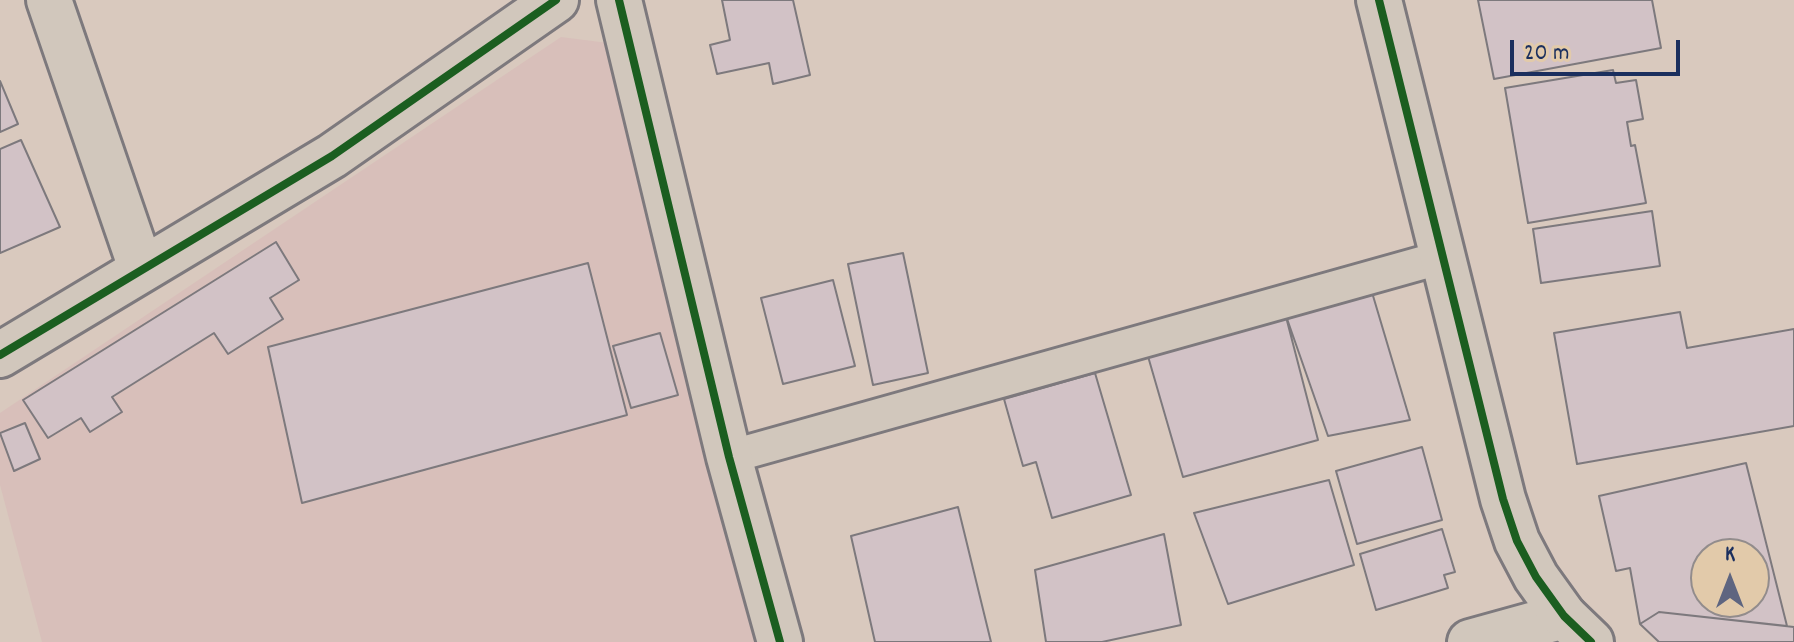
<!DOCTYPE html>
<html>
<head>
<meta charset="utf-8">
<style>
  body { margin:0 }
  #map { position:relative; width:1794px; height:642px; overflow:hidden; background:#d9c9be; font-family:Dekko,sans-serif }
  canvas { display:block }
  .north { position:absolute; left:1690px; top:538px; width:80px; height:80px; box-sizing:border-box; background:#e2caaa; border:2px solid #928c8c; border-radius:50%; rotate:0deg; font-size:22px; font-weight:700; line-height:32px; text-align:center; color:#1b2f5e }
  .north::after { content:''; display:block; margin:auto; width:28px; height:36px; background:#5e6580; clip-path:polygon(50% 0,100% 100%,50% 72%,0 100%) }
  .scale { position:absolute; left:1510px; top:40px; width:170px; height:36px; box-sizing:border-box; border:4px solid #1b2f5e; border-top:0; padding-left:10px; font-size:24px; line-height:28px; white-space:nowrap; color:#1b2f5e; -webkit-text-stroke:6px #e2caaa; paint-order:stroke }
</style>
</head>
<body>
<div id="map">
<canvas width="1794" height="642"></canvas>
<div class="north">K</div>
<div class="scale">20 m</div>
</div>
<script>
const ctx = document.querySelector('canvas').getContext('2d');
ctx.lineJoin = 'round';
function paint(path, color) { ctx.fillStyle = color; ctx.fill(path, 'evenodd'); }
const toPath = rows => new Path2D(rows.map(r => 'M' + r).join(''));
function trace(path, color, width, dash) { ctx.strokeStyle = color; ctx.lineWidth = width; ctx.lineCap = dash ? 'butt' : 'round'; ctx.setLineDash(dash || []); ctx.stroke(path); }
paint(toPath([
  [561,37,608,43,755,642,42,642,0,485,0,413]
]), '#d8bfba');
const building = toPath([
  [722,0,793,0,810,75,773,84,769,63,717,74,710,45,730,40,722,0],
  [1478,0,1652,0,1661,48,1494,79,1478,0],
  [1613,70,1616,83,1636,80,1643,119,1627,122,1631,146,1635,145,1646,203,1528,223,1505,88,1613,70],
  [0,81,18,124,0,132,0,81],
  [21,140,60,227,0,253,0,149,21,140],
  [1652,211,1660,266,1541,283,1533,229,1652,211],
  [276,242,299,280,270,298,283,319,228,354,214,333,112,397,122,412,90,432,81,418,48,438,23,400,276,242],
  [903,253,928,373,873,385,848,264,903,253],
  [588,263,627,415,302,503,268,347,588,263],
  [833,280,855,366,783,384,761,298,833,280],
  [1371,289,1410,420,1328,436,1285,313,1371,289],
  [1680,312,1687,348,1794,329,1794,426,1577,464,1554,333,1680,312],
  [1285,313,1318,440,1183,477,1145,346,1285,313],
  [660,333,678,395,631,408,613,346,660,333],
  [1095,373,1131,495,1052,518,1036,462,1023,466,1004,399,1095,373],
  [25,423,40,459,14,471,0,433,25,423],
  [1422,447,1442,520,1357,544,1336,471,1422,447],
  [1746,463,1787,626,1659,612,1640,624,1630,568,1616,571,1599,496,1746,463],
  [1706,554,1754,554,1754,602,1706,602,1706,554],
  [1329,480,1354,565,1228,604,1194,513,1329,480],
  [958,507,991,642,875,642,851,536,958,507],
  [1442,529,1455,572,1444,575,1448,588,1376,610,1360,554,1442,529],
  [1164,534,1181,625,1102,642,1046,642,1035,570,1164,534],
  [1659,612,1794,627,1794,642,1659,642,1640,624,1659,612]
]);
paint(building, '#d2c2c6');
trace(building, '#7d797d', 2);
const service = toPath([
  [729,457,1443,257]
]);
const minor = toPath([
  [49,0,141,268],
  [619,0,729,457,780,642],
  [0,355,332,156,556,0],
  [1470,642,1564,616]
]);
const tertiary = toPath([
  [1379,0,1503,499,1517,541,1536,577,1564,616,1591,642]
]);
trace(service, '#7d797d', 38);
trace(minor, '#7d797d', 50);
trace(tertiary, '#7d797d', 50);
trace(service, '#d1c7bc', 32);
trace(minor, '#d1c7bc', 44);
trace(tertiary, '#d1c7bc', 44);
trace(toPath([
  [619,0,729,457,780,642],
  [1379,0,1503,499,1517,541,1536,577,1564,616,1591,642],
  [0,355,332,156,556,0]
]), '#1b5e20', 8);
</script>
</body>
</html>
